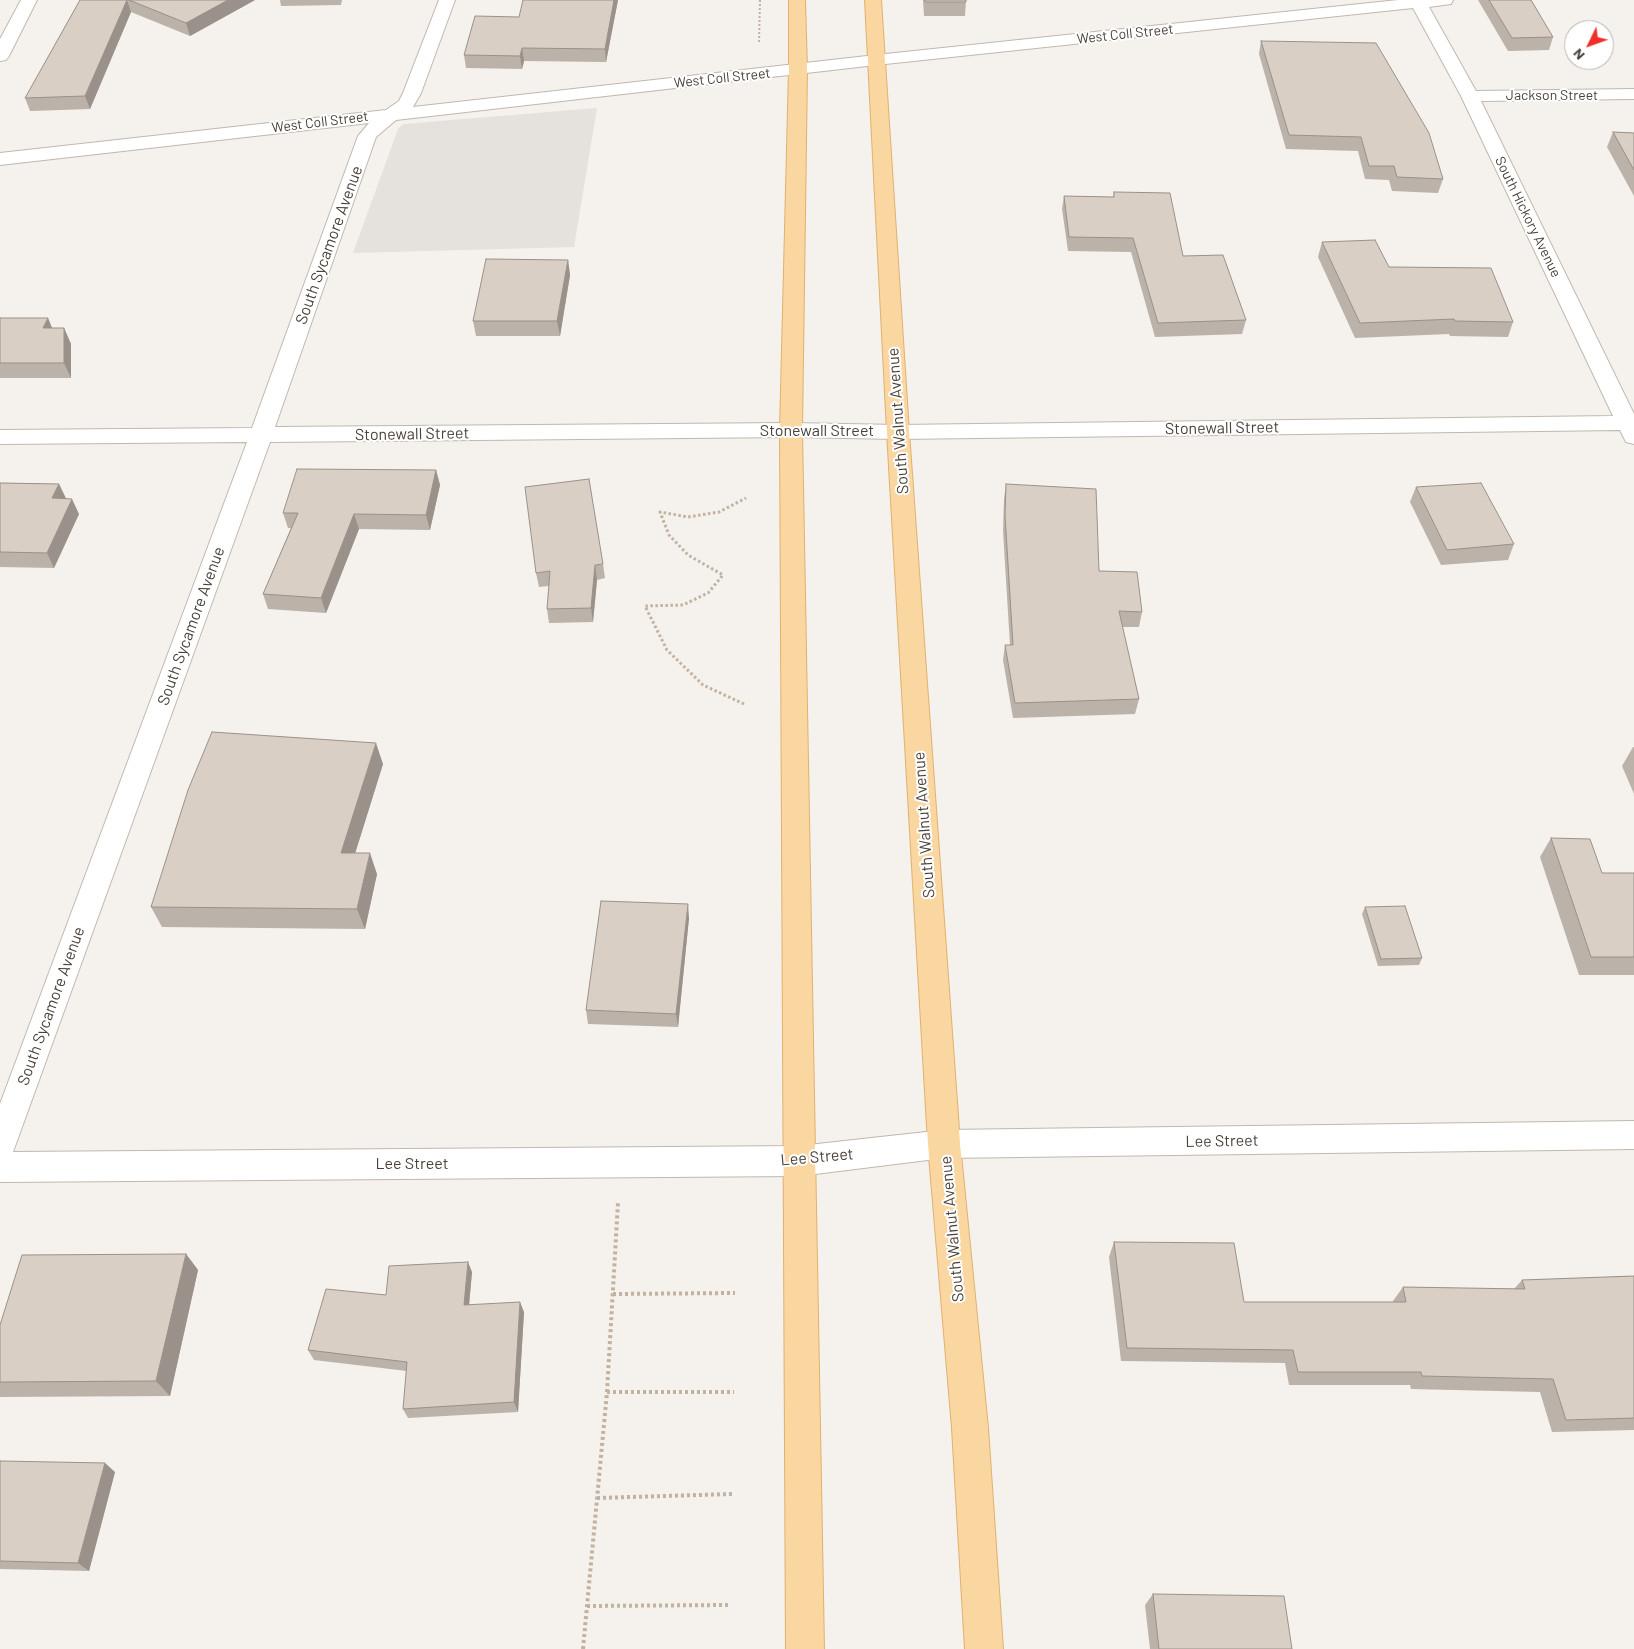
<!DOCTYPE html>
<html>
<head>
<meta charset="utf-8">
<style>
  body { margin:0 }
  #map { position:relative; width:1634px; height:1649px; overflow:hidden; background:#f5f1ec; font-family:Barlow,sans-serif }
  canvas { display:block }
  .north { position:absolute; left:1564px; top:20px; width:50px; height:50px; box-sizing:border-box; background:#fff; border:1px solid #b7b3b0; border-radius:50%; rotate:228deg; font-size:14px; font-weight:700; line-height:20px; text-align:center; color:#4a423a }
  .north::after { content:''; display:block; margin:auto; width:18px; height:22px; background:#f12f28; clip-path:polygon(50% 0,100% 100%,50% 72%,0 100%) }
</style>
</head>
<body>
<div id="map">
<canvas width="1634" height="1649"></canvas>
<div class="north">N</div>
</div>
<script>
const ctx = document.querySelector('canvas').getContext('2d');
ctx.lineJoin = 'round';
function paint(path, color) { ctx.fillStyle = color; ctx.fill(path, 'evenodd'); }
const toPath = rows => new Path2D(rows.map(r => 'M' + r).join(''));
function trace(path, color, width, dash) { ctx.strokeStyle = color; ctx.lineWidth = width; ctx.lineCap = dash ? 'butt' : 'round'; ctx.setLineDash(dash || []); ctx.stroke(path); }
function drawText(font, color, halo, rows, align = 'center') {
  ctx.font = font + ' Barlow,sans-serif'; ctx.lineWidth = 4; ctx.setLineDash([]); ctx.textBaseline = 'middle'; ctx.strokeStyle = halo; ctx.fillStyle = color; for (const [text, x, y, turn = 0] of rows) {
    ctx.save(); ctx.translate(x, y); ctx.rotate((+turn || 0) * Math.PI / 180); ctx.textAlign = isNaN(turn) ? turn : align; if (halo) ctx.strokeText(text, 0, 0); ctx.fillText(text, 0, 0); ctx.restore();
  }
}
paint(toPath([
  [597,108,574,247,353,253,398,129,403,124]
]), '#e5e1dd');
const minor = toPath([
  [21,0,37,0,9,56,6,60,0,61,0,39,21,0],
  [439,0,455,0,421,93,413,107,876,55,1398,0,1453,0,1451,4,1429,7,1476,91,1634,89,1634,99,1481,101,1634,414,1634,444,1626,442,1620,430,898,439,791,437,270,442,13,1152,799,1146,944,1130,1634,1121,1634,1149,944,1158,799,1176,0,1182,0,1104,247,442,0,444,0,430,252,428,358,136,369,123,0,165,0,153,386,110,399,101,403,93,439,0],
  [1413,8,1461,96,1613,416,898,425,791,423,275,427,376,137,396,120,876,65,1413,8]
]);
const major = toPath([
  [789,0,805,0,807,69,802,430,824,1649,786,1649,780,430,789,69,789,0],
  [865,0,881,0,909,432,960,1144,988,1428,1003,1649,965,1649,952,1428,928,1144,887,432,865,0]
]);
trace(minor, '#c1b8af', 2);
trace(major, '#e0b170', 2);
trace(toPath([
  [759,42,760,0]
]), '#c2b2a0', 2, [2, 2]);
trace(toPath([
  [744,704,703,685,667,650,645,606,683,605,708,593,723,575,688,555,669,535,660,512,688,517,719,512,746,498]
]), '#c2b2a0', 3, [2.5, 2.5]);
trace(toPath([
  [613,1294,735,1293],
  [607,1392,734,1392],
  [597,1498,732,1494],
  [587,1606,730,1605],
  [583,1649,607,1392,618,1203]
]), '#c2b2a0', 4, [3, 3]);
paint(minor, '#fff');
paint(major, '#fad6a0');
paint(toPath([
  [80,0,255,0,190,36,131,12,90,109,30,111,25,98],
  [280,0,342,0,341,5,281,6],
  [618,0,606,62,524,61,522,69,466,68,464,55,519,17],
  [923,0,966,0,965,16,924,16],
  [1478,0,1531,0,1553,37,1549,50,1508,51],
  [1261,41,1443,179,1438,193,1392,191,1389,180,1365,179,1358,151,1286,149,1259,54],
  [1613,132,1634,133,1634,196,1607,147],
  [1114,192,1183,256,1246,320,1242,334,1155,337,1131,252,1068,251,1062,209,1064,196,1113,197],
  [1322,242,1389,267,1513,322,1508,337,1450,336,1449,334,1355,338,1318,257],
  [568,260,570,275,560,336,476,336,473,321],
  [0,318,48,318,52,328,64,328,71,344,71,378,0,378],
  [436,470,440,485,430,530,359,529,326,613,268,609,263,594,291,528,288,528,283,513],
  [0,483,59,484,66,498,79,514,54,568,0,567],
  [1006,484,1142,612,1139,627,1122,627,1139,699,1135,714,1013,718,1003,660,1005,645,1010,645,1003,531,1004,499],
  [1416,487,1514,544,1508,560,1441,565,1410,502],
  [603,564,605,578,597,580,593,622,549,623,547,609,549,586,539,587,536,573],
  [1633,747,1634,747,1634,794,1622,766],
  [383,764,355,853,377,874,365,929,162,927,151,907],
  [1551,838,1602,873,1634,873,1634,975,1579,975,1540,857],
  [1365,907,1422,958,1419,965,1378,966,1362,914],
  [689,918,678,1027,588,1024,586,1010],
  [1114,1242,1244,1302,1393,1302,1393,1301,1403,1287,1514,1289,1522,1280,1634,1276,1634,1430,1552,1432,1540,1392,1411,1389,1410,1385,1289,1385,1285,1363,1121,1361,1109,1257],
  [186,1254,198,1270,170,1396,0,1397,0,1325],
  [472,1272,469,1305,524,1312,518,1412,408,1418,403,1409,407,1371,314,1360,308,1350,386,1295],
  [0,1461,115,1472,89,1571,0,1569],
  [1153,1594,1292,1649,1150,1649,1145,1605]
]), '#bbb2a9');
paint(toPath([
  [127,0,131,12,90,109,85,96],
  [228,0,255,0,190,36,186,23],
  [614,0,618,0,606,62,605,49],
  [522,48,524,61,522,69,520,56],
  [568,260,570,275,560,336,557,321],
  [48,318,54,333,43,328],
  [64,328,71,344,71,378,64,363],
  [436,470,440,485,430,530,426,515],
  [59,484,66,499,52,498],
  [72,499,79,514,54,568,47,553],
  [354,514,359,529,326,613,321,598],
  [595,565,597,580,593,622,591,608],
  [376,743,383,764,349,873,341,853],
  [370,853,377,874,365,929,357,909],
  [688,904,689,918,678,1027,676,1014],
  [186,1254,198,1270,170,1396,156,1381],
  [468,1262,472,1272,468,1316,464,1305],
  [520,1302,524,1312,518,1412,514,1402],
  [105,1463,115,1472,89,1571,78,1563]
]), '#99918a');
const building = toPath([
  [80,0,127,0,85,96,25,98,80,0],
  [129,0,228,0,186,23,129,0],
  [523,0,614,0,605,49,522,48,520,56,464,55,475,16,519,17,523,0],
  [925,0,966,0,966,2,925,2,925,0],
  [1489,0,1531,0,1553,37,1512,38,1489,0],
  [1261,41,1376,43,1429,133,1443,179,1397,177,1394,166,1369,166,1361,137,1289,135,1261,41],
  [1613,132,1634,133,1634,170,1613,132],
  [1114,192,1170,193,1183,256,1223,255,1246,320,1158,323,1133,238,1069,237,1064,196,1114,197,1114,192],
  [1375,240,1389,267,1491,268,1513,322,1455,321,1454,319,1360,323,1322,242,1375,240],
  [486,259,568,260,557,321,473,321,486,259],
  [0,318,48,318,43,328,64,328,64,363,0,363,0,318],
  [297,469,436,470,426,515,354,514,321,598,263,594,298,513,283,513,297,469],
  [589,479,603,564,595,565,591,608,547,609,550,571,536,573,525,487,589,479],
  [0,483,59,484,52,498,72,499,47,553,0,552,0,483],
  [1481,483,1514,544,1447,550,1416,487,1481,483],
  [1006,484,1096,489,1099,571,1137,572,1142,612,1119,611,1139,699,1015,703,1005,645,1013,645,1005,515,1006,484],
  [212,732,376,743,341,853,370,853,357,909,151,907,188,790,212,732],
  [1551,838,1590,839,1602,873,1634,873,1634,957,1591,957,1551,838],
  [601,901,688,904,676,1014,586,1010,601,901],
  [1405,906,1422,958,1381,959,1365,907,1405,906],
  [1114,1242,1234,1243,1244,1302,1406,1302,1403,1287,1525,1289,1522,1280,1634,1276,1634,1418,1566,1420,1553,1379,1422,1376,1421,1372,1298,1372,1293,1350,1127,1348,1114,1242],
  [186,1254,156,1381,0,1382,0,1325,22,1255,186,1254],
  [468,1262,464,1305,520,1302,514,1402,403,1409,407,1362,308,1350,326,1289,386,1295,389,1266,468,1262],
  [0,1461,105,1463,78,1563,0,1561,0,1461],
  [1153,1594,1284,1596,1292,1649,1159,1649,1153,1594]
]);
paint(building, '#dacfc5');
trace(building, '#99918a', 1);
drawText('14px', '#4a423a', '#fff', [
  ["West Coll Street",1125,34,-6],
  ["West Coll Street",722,78,-6],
  ["Jackson Street",1552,95],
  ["West Coll Street",320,122,-7],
  ["South Hickory Avenue",1528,217,64]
]);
drawText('16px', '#4a423a', '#fff', [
  ["South Sycamore Avenue",329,245,-70],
  ["South Walnut Avenue",898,421,-94],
  ["Stonewall Street",1222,428,-1],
  ["Stonewall Street",817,431],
  ["Stonewall Street",412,434,-1],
  ["South Sycamore Avenue",191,626,-70],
  ["South Walnut Avenue",924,825,-94],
  ["South Sycamore Avenue",51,1006,-70],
  ["Lee Street",1222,1141,-1],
  ["Lee Street",817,1157,-5],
  ["Lee Street",412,1164],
  ["South Walnut Avenue",952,1229,-95]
]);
</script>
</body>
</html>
